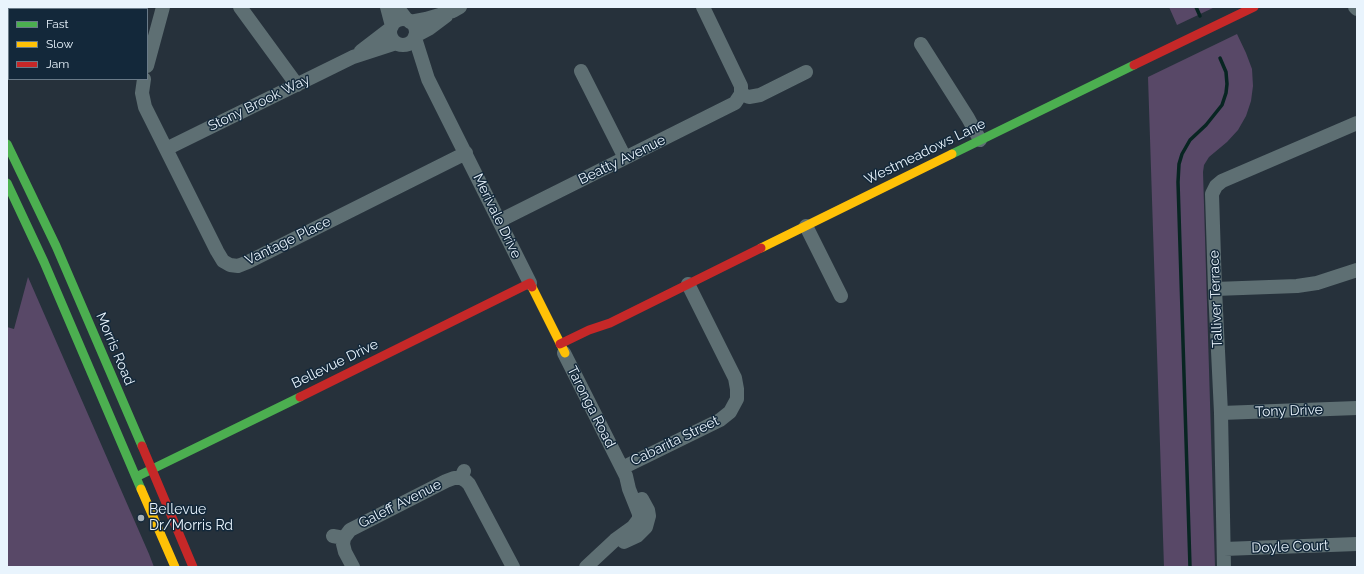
<!DOCTYPE html>
<html>
<head>
<meta charset="utf-8">
<style>
  body { margin:0 }
  #map { position:relative; width:1364px; height:574px; overflow:hidden; background:#26313b; font-family:Raleway,sans-serif }
  canvas { display:block }
  .frame { position:absolute; inset:0; border:8px solid #e9f4fd; pointer-events:none }
  .legend { position:absolute; left:8px; top:8px; width:140px; height:72px; box-sizing:border-box; background:#13283a; border:1px solid #697a88; margin:0; padding:5px 7px; list-style:none; font-size:12px; color:#e9f4fd }
  .legend li { display:flex; align-items:center; gap:8px; height:20px }
  .legend b { width:20px; border:1px solid #697a88 }
</style>
</head>
<body>
<div id="map">
<canvas width="1364" height="574"></canvas>
<div class="frame"></div>
<ul class="legend">
<li><b style="height:5px;background:#4caf50"></b>Fast</li>
<li><b style="height:5px;background:#ffc107"></b>Slow</li>
<li><b style="height:5px;background:#c62828"></b>Jam</li>
</ul>
</div>
<script>
const ctx = document.querySelector('canvas').getContext('2d');
ctx.lineJoin = 'round';
function paint(path, color) { ctx.fillStyle = color; ctx.fill(path, 'evenodd'); }
const toPath = rows => new Path2D(rows.map(r => 'M' + r).join(''));
function trace(path, color, width, dash) { ctx.strokeStyle = color; ctx.lineWidth = width; ctx.lineCap = dash ? 'butt' : 'round'; ctx.setLineDash(dash || []); ctx.stroke(path); }
function drawText(font, color, halo, rows, align = 'center') {
  ctx.font = font + ' Raleway,sans-serif'; ctx.lineWidth = 3; ctx.setLineDash([]); ctx.textBaseline = 'middle'; ctx.strokeStyle = halo; ctx.fillStyle = color; for (const [text, x, y, turn = 0] of rows) {
    ctx.save(); ctx.translate(x, y); ctx.rotate((+turn || 0) * Math.PI / 180); ctx.textAlign = isNaN(turn) ? turn : align; if (halo) ctx.strokeText(text, 0, 0); ctx.fillText(text, 0, 0); ctx.restore();
  }
}
paint(toPath([
  [1169,7,1215,7,1177,25],
  [1237,34,1246,53,1252,69,1253,86,1251,101,1246,116,1238,130,1227,142,1209,157,1204,165,1203,172,1215,567,1164,567,1148,77],
  [28,277,149,554,154,567,7,567,7,327,14,329]
]), '#584867');
trace(toPath([
  [1196,7,1200,16],
  [1190,567,1178,182,1179,164,1182,154,1190,140,1206,125,1222,105,1226,93,1227,84,1226,72,1220,58]
]), '#082522', 3.5);
trace(toPath([
  [240,7,297,85],
  [387,7,392,26],
  [397,7,407,20],
  [1355,7,1357,9],
  '390 32a13 13 0 1 1 26 0a13 13 0 1 1-26 0Z',
  [410,22,426,19,453,11,460,7],
  [415,36,430,28,446,16],
  [415,38,428,79,530,283],
  [921,44,968,118,980,140],
  [361,51,391,28],
  [147,66,163,7],
  [581,71,625,158],
  [144,79,142,93,145,107,217,251,223,261,230,265,238,266,248,262,466,153],
  [741,94,749,97,760,95,806,72],
  [166,149,353,57,396,43],
  [499,221,735,103,741,94,741,86,703,7],
  [806,226,841,296],
  [1215,289,1297,286,1317,283,1357,270],
  [564,353,626,476,629,489,639,514,639,519,633,527,615,540,586,567],
  [1221,413,1357,408],
  [622,468,720,420,730,412,737,399,737,389,735,378,688,284],
  [461,478,466,481,469,484,513,567],
  [333,536,344,538,350,530,446,481,454,478,461,478,464,471],
  [344,538,343,544,345,552,353,567],
  [624,542,637,536,646,527,649,516,648,510,642,499],
  [1224,549,1357,544],
  [1224,567,1221,413,1215,289,1212,194,1216,186,1222,181,1357,123]
]), '#5e6f73', 14);
trace(toPath([
  [7,144,56,246,142,446],
  [952,154,1134,65],
  [7,183,44,262,141,489],
  [136,477,300,397]
]), '#4caf50', 9);
trace(toPath([
  [761,248,952,154],
  [532,287,565,353],
  [141,489,175,567]
]), '#ffc107', 9);
trace(toPath([
  [1134,65,1254,7],
  [560,344,589,330,610,323,761,248],
  [300,397,530,283,532,287],
  [142,446,193,567]
]), '#c62828', 9);
for (const [x, y, r, color] of [
  [141,518,4,"#a5b0b9"]
]) { const dot = new Path2D(); dot.arc(x, y, r, 0, 2 * Math.PI); ctx.fillStyle = color; ctx.fill(dot); trace(dot, '#13283a', 1.5); }
drawText('14px', '#e9f4fd', '#13283a', [
  ["Stony Brook Way",259,103,-26],
  ["Westmeadows Lane",925,152,-26],
  ["Beatty Avenue",622,160,-26],
  ["Merivale Drive",497,216,64],
  ["Vantage Place",288,241,-26],
  ["Talliver Terrace",1216,299,-92],
  ["Morris Road",115,349,67],
  ["Bellevue Drive",335,364,-26],
  ["Taronga Road",591,407,63],
  ["Tony Drive",1289,411,-2],
  ["Cabarita Street",675,441,-26],
  ["Galeff Avenue",400,504,-27],
  ["Doyle Court",1290,547,-2]
]);
drawText('14px', '#e9f4fd', '#13283a', [
  ["Bellevue",149,510],
  ["Dr/Morris Rd",149,526]
], 'left');
</script>
</body>
</html>
